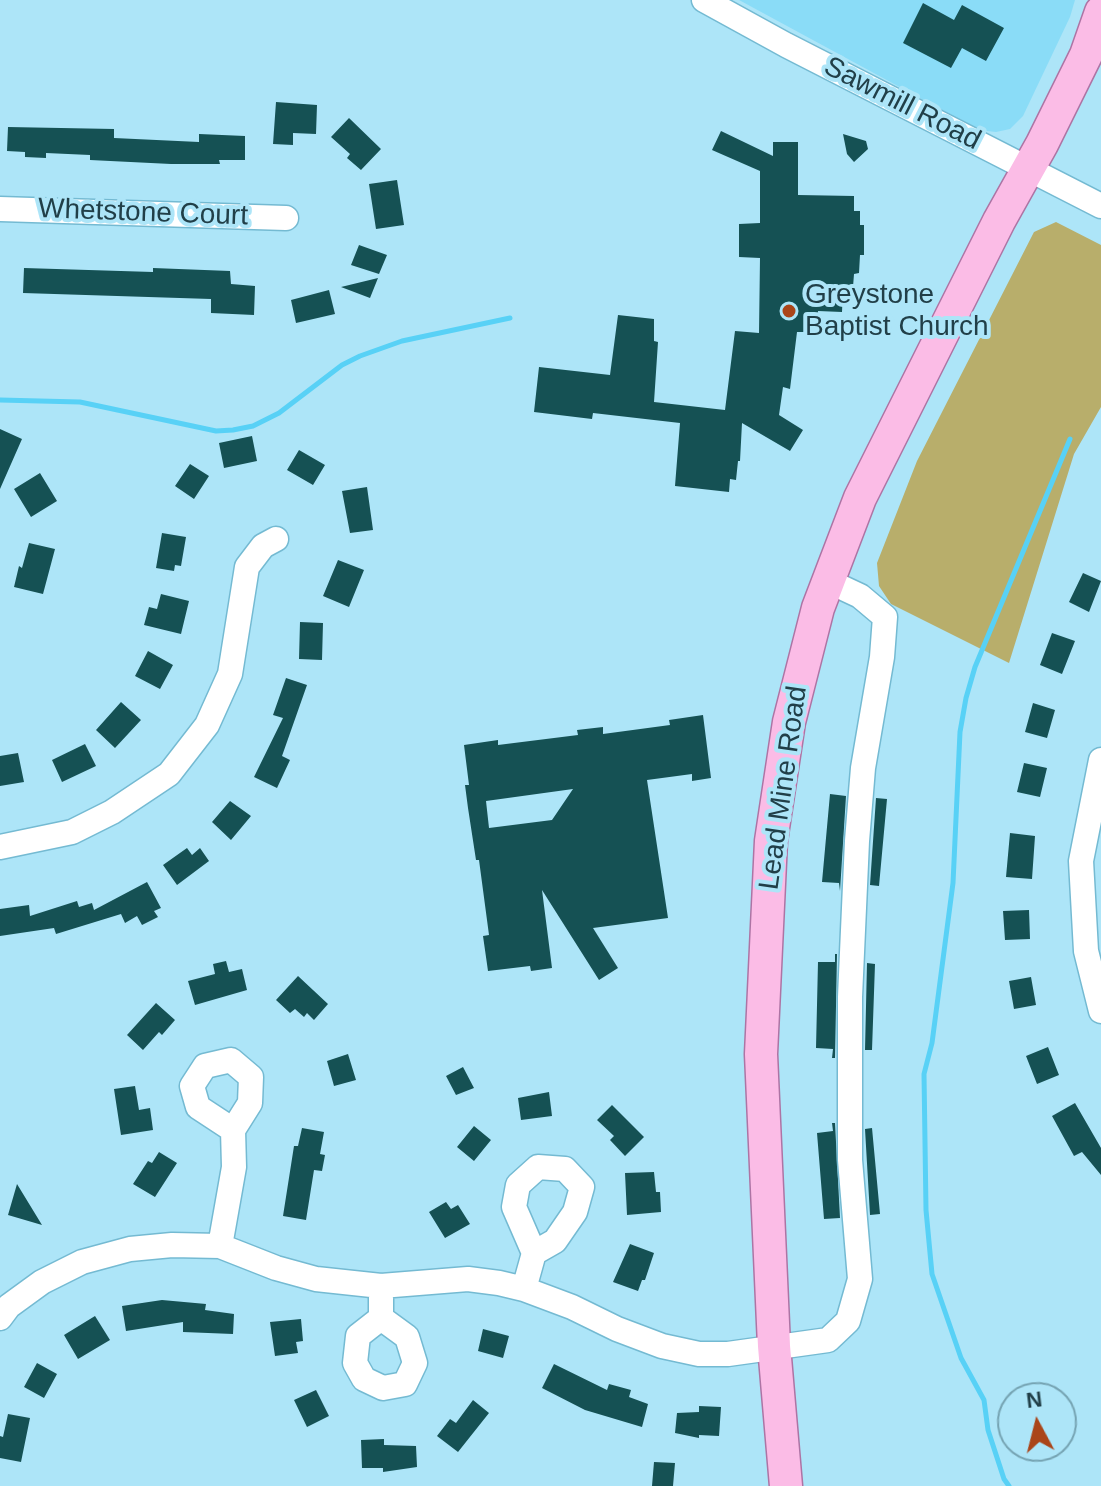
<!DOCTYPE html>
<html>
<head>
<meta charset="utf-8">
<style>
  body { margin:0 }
  #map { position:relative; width:1101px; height:1486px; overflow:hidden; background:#ade5f8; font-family:Arial,sans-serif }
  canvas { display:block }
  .north { position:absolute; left:997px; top:1382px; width:80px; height:80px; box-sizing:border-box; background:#ade5f8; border:2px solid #75a3b2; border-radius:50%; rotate:353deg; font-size:22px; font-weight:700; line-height:32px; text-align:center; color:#213f48 }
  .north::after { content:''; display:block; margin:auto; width:28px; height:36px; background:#aa4519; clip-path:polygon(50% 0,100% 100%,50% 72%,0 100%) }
</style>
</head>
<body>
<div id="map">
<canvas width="1101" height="1486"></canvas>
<div class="north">N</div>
</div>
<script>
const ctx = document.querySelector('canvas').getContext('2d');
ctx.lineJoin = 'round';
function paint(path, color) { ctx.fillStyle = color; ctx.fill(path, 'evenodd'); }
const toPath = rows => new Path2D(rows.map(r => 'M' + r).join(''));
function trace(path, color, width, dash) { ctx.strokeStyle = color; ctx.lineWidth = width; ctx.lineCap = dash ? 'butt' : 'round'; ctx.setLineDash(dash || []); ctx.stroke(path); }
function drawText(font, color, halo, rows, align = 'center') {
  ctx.font = font + ' Arial,sans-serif'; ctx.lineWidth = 8; ctx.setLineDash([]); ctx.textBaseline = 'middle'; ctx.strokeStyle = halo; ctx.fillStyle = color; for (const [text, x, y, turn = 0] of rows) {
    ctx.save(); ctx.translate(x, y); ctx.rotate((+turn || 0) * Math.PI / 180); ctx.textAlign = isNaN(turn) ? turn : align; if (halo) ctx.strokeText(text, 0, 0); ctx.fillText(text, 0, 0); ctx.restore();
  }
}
paint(toPath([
  [739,0,1075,0,1070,17,1023,116,1010,129,996,132,979,130]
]), '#8adcf7');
paint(toPath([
  [1056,222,1101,245,1101,407,1074,454,1009,663,891,604,879,586,877,563,917,461,1034,232]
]), '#b8ae6b');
trace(toPath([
  [0,400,80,402,216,431,233,430,253,426,279,413,342,365,360,356,402,341,510,318],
  [1009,1486,1004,1479,988,1430,984,1400,961,1358,932,1274,926,1210,924,1074,932,1043,953,883,960,732,966,698,975,667,1070,439]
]), '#58d1f6', 5);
paint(toPath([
  [923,3,954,20,962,5,1004,28,986,61,962,48,951,68,903,43],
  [276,102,317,105,316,134,293,133,293,145,273,144],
  [349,118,381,149,361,170,347,158,350,154,331,137],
  [8,127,114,129,114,138,199,142,199,134,245,136,245,160,219,160,220,164,171,164,90,160,90,155,46,153,46,158,25,157,25,152,7,151],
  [721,131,773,156,773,142,798,142,798,195,854,196,854,211,860,211,860,225,864,225,864,255,860,255,859,273,854,274,853,287,843,288,842,312,818,311,819,332,797,332,790,389,783,387,779,415,803,430,790,451,742,423,740,461,738,461,736,480,730,479,729,492,675,486,680,423,593,413,592,419,534,412,539,367,610,375,618,315,654,319,654,341,658,342,654,402,725,410,735,331,759,333,760,258,739,257,739,224,760,223,760,171,712,150],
  [843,134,866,141,868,149,854,162,847,154],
  [397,180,404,225,376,229,369,184],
  [359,245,387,255,379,274,351,265],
  [24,268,153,272,153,268,230,271,231,284,255,286,254,315,211,313,211,299,23,293],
  [378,278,370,298,341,287],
  [329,290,335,314,296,323,291,300],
  [0,429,22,439,0,489],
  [252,436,257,461,224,468,219,443],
  [299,450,325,465,313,485,287,470],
  [190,464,209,476,194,499,175,486],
  [40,473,57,501,31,517,14,489],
  [367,487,373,530,350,533,342,491],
  [162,533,186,537,181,566,175,565,174,571,156,568],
  [29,543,55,549,43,594,14,587,19,566,22,568],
  [338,560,364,570,349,607,323,596],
  [1083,573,1101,581,1089,612,1069,602],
  [161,594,189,601,181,634,144,625,149,607,157,609],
  [300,622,323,623,322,660,299,659],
  [1052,633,1075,641,1062,674,1040,665],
  [148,651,173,665,160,689,135,676],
  [286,678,307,685,282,756,290,760,277,788,254,777,283,718,273,715],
  [121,702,141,720,115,748,96,730],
  [1033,703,1055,710,1047,738,1025,732],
  [703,715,711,778,692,781,692,774,647,780,668,918,593,928,618,968,599,980,542,890,552,968,531,971,530,966,488,971,483,936,489,935,479,860,476,860,468,808,465,785,469,785,464,745,498,740,498,745,578,735,577,730,603,727,603,734,670,725,669,720],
  [573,789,552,820,489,828,486,801],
  [85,744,96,766,62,782,52,760],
  [18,753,24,782,0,786,0,756],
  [1024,763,1047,768,1040,797,1017,792],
  [830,794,846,796,840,891,839,883,822,882],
  [876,798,887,799,879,886,870,885],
  [230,801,251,816,231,840,212,822],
  [1010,833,1035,836,1032,879,1006,877],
  [187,848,192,855,200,848,209,861,177,885,163,865],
  [147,882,161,908,154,911,158,917,142,925,137,916,125,923,121,914,56,934,54,928,0,936,0,909,29,905,30,916,77,901,79,907,92,903,94,910],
  [1029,910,1030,939,1005,940,1003,911],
  [835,954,837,954,835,1058,832,1058,833,1049,816,1048,818,962,835,962],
  [226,961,229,972,242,969,247,990,195,1005,188,981,215,974,213,964],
  [867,963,875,964,872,1050,865,1050],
  [298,976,328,1004,314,1020,307,1013,304,1017,295,1009,290,1013,276,1000],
  [1031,977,1036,1005,1014,1009,1009,981],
  [156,1003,175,1020,162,1035,159,1032,143,1050,127,1035],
  [1048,1047,1059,1075,1037,1084,1026,1056],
  [348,1054,356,1080,334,1086,327,1061],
  [463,1067,474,1088,456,1095,446,1076],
  [135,1086,139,1110,150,1108,153,1130,121,1135,114,1089],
  [549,1092,552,1116,521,1120,518,1098],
  [1075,1103,1101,1148,1101,1175,1082,1152,1074,1156,1052,1116],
  [612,1105,644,1137,625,1156,610,1140,614,1136,597,1120],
  [832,1123,835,1123,840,1218,824,1219,817,1133,833,1131],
  [474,1126,491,1140,474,1161,457,1147],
  [302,1128,324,1132,320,1154,325,1155,322,1171,314,1170,306,1220,283,1216,294,1146,298,1146],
  [872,1128,880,1214,870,1215,865,1129],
  [159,1152,177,1163,155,1197,133,1184,148,1161,152,1163],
  [654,1172,656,1192,660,1192,661,1212,627,1215,625,1173],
  [17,1184,42,1225,8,1215],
  [446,1202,451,1209,458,1205,470,1224,445,1238,429,1212],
  [630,1244,654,1253,645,1280,642,1280,638,1291,613,1282],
  [162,1300,206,1304,205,1310,234,1314,233,1334,183,1332,183,1322,126,1331,122,1306],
  [95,1316,110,1340,78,1359,64,1335],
  [301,1319,303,1341,296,1342,298,1353,275,1356,270,1322],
  [483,1329,509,1336,503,1358,478,1351],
  [37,1363,57,1374,44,1398,24,1387],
  [554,1364,607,1390,609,1384,631,1390,629,1397,648,1404,642,1427,585,1410,542,1388],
  [316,1390,329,1416,307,1427,294,1400],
  [473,1400,489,1413,458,1452,437,1436,450,1419,456,1423],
  [699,1406,721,1407,719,1436,699,1435,699,1438,675,1433,677,1413,699,1412],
  [8,1414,30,1418,21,1462,0,1458,0,1436,3,1437],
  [384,1439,384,1445,416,1446,417,1467,383,1472,383,1468,362,1468,361,1440],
  [654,1462,675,1463,673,1486,652,1486]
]), '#155154');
const minor = toPath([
  [704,0,786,45,1101,206],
  [0,209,286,218],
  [1101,760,1081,861,1086,951,1101,1011],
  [0,847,72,832,112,812,169,774,207,725,230,674,247,567,263,546,276,539],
  [220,1246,234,1167,233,1130,250,1103,251,1077,231,1060,205,1066,192,1086,198,1107,233,1130],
  [524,1289,534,1253,555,1241,575,1212,582,1187,565,1169,538,1167,518,1185,514,1207,534,1253],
  [0,1318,9,1306,42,1282,82,1262,130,1249,172,1245,220,1246,276,1268,316,1279,381,1286,468,1279,499,1283,524,1289,572,1307,617,1329,662,1346,699,1354,728,1354,828,1340,848,1321,860,1279,850,1160,850,997,857,841,863,768,882,657,885,617,860,596,828,581],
  [381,1318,407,1337,415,1363,405,1384,383,1388,364,1379,355,1363,358,1336,381,1318,381,1286]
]);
const major = toPath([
  [786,1486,774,1346,761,1054,771,841,789,722,818,608,860,498,999,221,1042,144,1086,55,1101,12]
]);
trace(minor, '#74bad2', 27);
trace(major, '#ad74a4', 35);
trace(minor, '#fff', 24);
trace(major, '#fbbce6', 32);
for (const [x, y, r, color] of [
  [789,311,8,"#aa4519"]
]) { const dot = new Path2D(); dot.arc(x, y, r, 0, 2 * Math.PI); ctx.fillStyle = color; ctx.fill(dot); trace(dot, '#ade5f8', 3); }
drawText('28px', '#213f48', '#ade5f8', [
  ["Sawmill Road",902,104,27],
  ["Whetstone Court",143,213,2],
  ["Lead Mine Road",784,788,-82]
]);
drawText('28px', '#213f48', '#ade5f8', [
  ["Greystone",805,295],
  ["Baptist Church",805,327]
], 'left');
</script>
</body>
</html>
